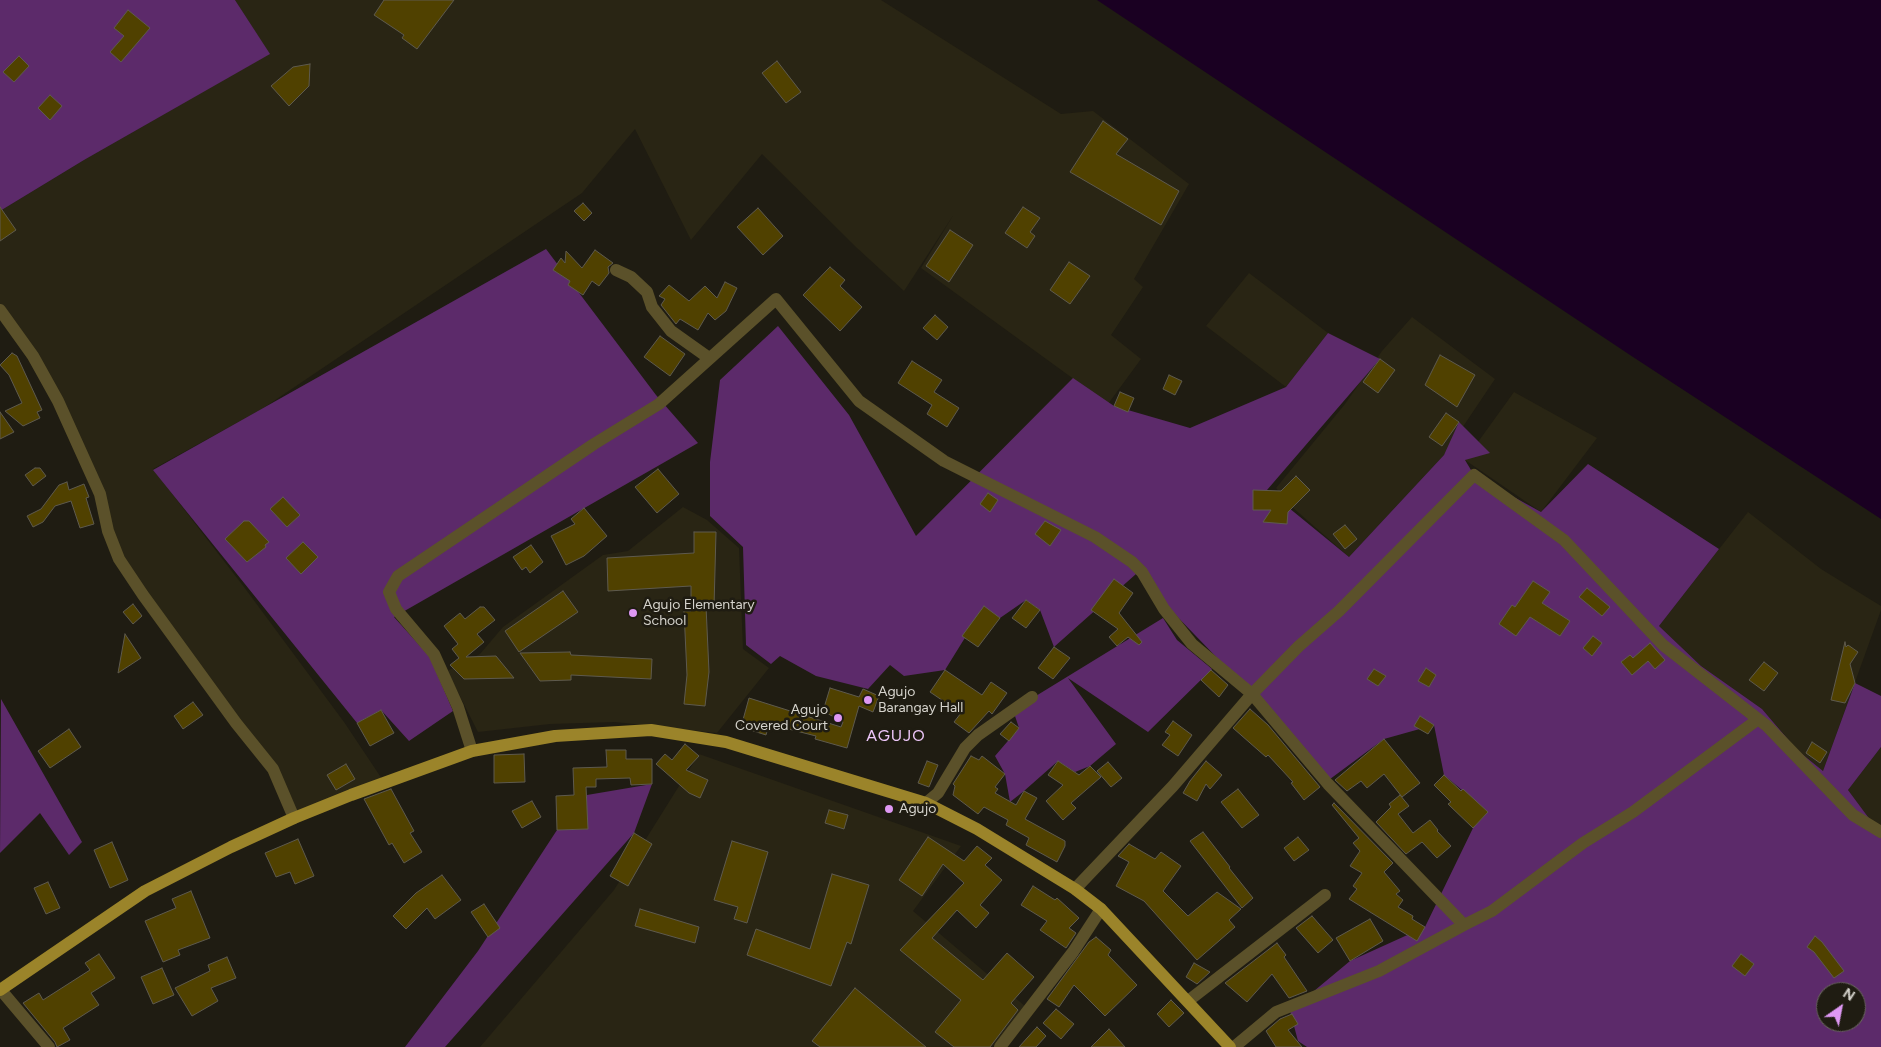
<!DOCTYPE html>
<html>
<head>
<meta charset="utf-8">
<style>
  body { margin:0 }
  #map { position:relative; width:1881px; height:1047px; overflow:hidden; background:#1f1c12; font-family:Figtree,sans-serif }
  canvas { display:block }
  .north { position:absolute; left:1816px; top:982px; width:50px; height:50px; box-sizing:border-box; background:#1f1c12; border:1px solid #68655c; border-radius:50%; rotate:33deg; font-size:14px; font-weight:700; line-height:20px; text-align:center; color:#d5d3cc }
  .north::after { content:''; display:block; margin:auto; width:18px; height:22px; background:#de98f3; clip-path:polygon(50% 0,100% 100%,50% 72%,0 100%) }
</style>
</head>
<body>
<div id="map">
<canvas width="1881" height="1047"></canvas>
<div class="north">N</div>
</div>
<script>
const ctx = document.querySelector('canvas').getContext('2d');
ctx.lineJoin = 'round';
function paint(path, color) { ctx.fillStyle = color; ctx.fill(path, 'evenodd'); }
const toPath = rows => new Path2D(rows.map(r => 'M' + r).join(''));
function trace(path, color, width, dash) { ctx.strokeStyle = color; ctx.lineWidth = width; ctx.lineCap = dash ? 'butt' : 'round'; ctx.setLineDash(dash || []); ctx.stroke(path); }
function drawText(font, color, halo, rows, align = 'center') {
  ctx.font = font + ' Figtree,sans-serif'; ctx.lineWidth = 5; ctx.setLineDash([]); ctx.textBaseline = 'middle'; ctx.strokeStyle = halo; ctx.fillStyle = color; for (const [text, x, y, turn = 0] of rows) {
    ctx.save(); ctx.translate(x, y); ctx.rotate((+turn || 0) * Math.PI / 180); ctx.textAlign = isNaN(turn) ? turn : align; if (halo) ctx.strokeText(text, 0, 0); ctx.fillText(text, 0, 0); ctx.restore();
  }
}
paint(toPath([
  [235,0,881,0,1061,114,1093,111,1189,184,1134,279,1143,287,1111,335,1141,359,1108,404,921,268,954,214,904,291,857,248,762,154,691,240,635,129,582,193,262,409,153,469,244,587,344,722,382,779,296,813,273,777,114,560,90,463,0,313,0,211,84,160,269,54],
  [1249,273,1328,333,1286,387,1206,326],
  [1412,317,1495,379,1444,455,1349,557,1291,506,1276,488,1345,404,1382,351],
  [1514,392,1597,438,1541,512,1465,460],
  [683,507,707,520,739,548,743,649,769,668,717,733,615,722,550,724,478,732,447,671,480,654,503,627,603,555,628,551],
  [1748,512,1821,569,1881,606,1881,610,1823,771,1797,750,1762,709,1701,666,1659,626],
  [1881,747,1881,826,1871,821,1848,790],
  [699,754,961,846,913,911,1026,1007,992,1047,480,1047,614,890]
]), '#292514');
paint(toPath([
  [0,0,235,0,270,54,84,160,0,211],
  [546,249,656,395,698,443,394,617,430,657,453,711,409,741,381,710,357,723,153,470],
  [778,326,849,415,916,536,1073,378,1114,406,1190,428,1286,387,1328,333,1380,359,1267,490,1349,557,1444,455,1459,422,1490,453,1465,460,1474,475,1541,512,1588,464,1719,549,1659,626,1701,666,1762,709,1797,750,1823,771,1855,683,1881,696,1881,747,1848,790,1871,821,1881,826,1881,1047,1307,1047,1298,1041,1290,1011,1350,961,1425,927,1473,828,1488,812,1444,775,1434,725,1384,739,1322,785,1252,694,1136,574,1054,647,1040,610,1026,600,1000,618,984,607,945,670,904,676,890,665,868,689,816,676,780,656,771,664,746,645,743,547,710,516,710,462,720,380],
  [1826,992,1856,992,1856,1022,1826,1022],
  [1163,618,1177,640,1212,669,1148,732,1068,678,1116,744,1090,766,1075,772,1058,761,1024,791,1010,802,1005,774,995,756,1019,728,1013,710],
  [1,699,82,842,69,855,40,813,0,853],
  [652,784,634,833,445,1047,405,1047,478,951,557,830,587,829,587,795]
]), '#5c2a6a');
paint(toPath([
  [1097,0,1881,0,1881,519,1633,357]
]), '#1a0022');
const building = toPath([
  [384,0,454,0,417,49,402,38,404,35,374,15,384,0],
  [128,10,150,28,121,62,110,52,124,36,114,28,128,10],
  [19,56,29,66,14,82,3,72,19,56],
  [777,61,801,92,786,103,762,73,777,61],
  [310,64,309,86,289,106,271,86,293,67,310,64],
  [50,95,62,106,50,120,38,108,50,95],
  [1103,121,1128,139,1116,154,1179,191,1161,225,1070,172,1103,121],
  [583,203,592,213,584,221,574,211,583,203],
  [0,207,16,230,0,241,0,207],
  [1023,207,1040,218,1030,232,1035,236,1027,248,1005,233,1023,207],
  [758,208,783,236,763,255,737,227,758,208],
  [950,230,973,245,949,282,926,266,950,230],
  [595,250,613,263,608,267,609,273,599,286,592,281,583,295,568,285,570,281,553,270,561,258,565,263,566,251,582,268,595,250],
  [1069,262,1090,276,1070,304,1050,290,1069,262],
  [830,267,845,280,840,286,862,307,840,331,803,295,830,267],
  [725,282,737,288,726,311,715,320,708,313,698,330,680,319,676,324,661,305,665,299,659,296,669,285,689,301,705,286,717,298,725,282],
  [935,315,948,327,937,340,923,328,935,315],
  [660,336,685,354,670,376,644,357,660,336],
  [12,353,17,356,42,410,37,412,40,418,23,426,5,411,22,403,9,375,0,365,12,353],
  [1440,355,1475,375,1457,407,1425,385,1440,355],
  [1380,359,1395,370,1378,393,1363,382,1380,359],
  [912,361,942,380,934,392,959,408,947,427,927,414,932,405,898,383,912,361],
  [1169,375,1182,381,1175,395,1163,389,1169,375],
  [1120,392,1134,398,1128,412,1114,406,1120,392],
  [0,412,14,432,0,439,0,412],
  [1446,413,1459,422,1442,446,1429,437,1446,413],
  [35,468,40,468,46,476,33,486,25,475,35,468],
  [658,469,679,494,657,513,635,487,658,469],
  [1296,476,1310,490,1288,512,1287,524,1263,522,1271,510,1253,510,1253,490,1281,491,1296,476],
  [67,482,69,490,84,484,89,497,86,498,94,524,80,528,71,501,55,506,43,522,33,527,27,516,41,509,59,485,67,482],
  [988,493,998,500,990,512,980,504,988,493],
  [283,497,300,515,287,527,270,509,283,497],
  [584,508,607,536,584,556,566,565,551,536,575,524,571,519,584,508],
  [244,521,249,521,269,542,265,545,266,547,247,562,225,539,244,521],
  [1045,521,1061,530,1050,546,1035,534,1045,521],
  [1345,525,1357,539,1345,549,1333,534,1345,525],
  [694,532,716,532,714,607,706,606,709,672,705,706,684,704,687,675,684,611,691,611,691,586,608,591,607,558,694,553,694,532],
  [303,542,318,557,301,574,286,558,303,542],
  [531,545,543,562,530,573,526,567,522,570,513,557,531,545],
  [1114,579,1133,593,1119,613,1142,642,1139,645,1128,637,1117,646,1109,637,1118,629,1091,610,1114,579],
  [1533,581,1550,592,1542,603,1570,621,1560,636,1530,617,1516,636,1499,624,1512,605,1515,607,1533,581],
  [1587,588,1610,607,1602,616,1579,597,1587,588],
  [563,591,578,612,519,652,505,631,563,591],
  [1026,600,1040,610,1026,628,1012,618,1026,600],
  [133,604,142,616,133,624,123,612,133,604],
  [984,606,1000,618,978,647,962,636,984,606],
  [480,607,484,607,495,620,477,634,484,642,466,657,496,656,514,678,464,679,450,665,459,658,452,649,458,644,444,626,460,613,465,619,480,607],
  [125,634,141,658,118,673,125,634],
  [1593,636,1602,643,1592,656,1583,648,1593,636],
  [1845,642,1846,647,1848,645,1858,652,1850,664,1855,683,1845,703,1831,700,1845,642],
  [1650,643,1665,660,1655,669,1648,661,1632,675,1621,662,1630,655,1633,658,1650,643],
  [1054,647,1070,658,1053,679,1038,668,1054,647],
  [570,652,571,655,652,659,651,679,571,675,571,680,540,681,520,653,570,652],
  [1764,662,1778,673,1764,691,1749,680,1764,662],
  [1426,668,1436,675,1429,687,1418,681,1426,668],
  [1374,669,1386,676,1378,686,1367,679,1374,669],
  [945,670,982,695,991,682,1007,693,992,714,989,711,969,733,954,722,961,713,930,692,945,670],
  [1211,670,1228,685,1219,697,1201,680,1211,670],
  [830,688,859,697,863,689,879,696,873,712,859,706,847,748,815,739,816,736,769,724,766,735,741,727,749,698,841,727,843,722,823,711,830,688],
  [193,702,203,715,183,729,174,716,193,702],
  [1250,709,1268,725,1320,787,1304,800,1291,783,1293,782,1268,755,1266,757,1233,728,1250,709],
  [381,710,394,733,370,746,357,723,381,710],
  [1420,716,1434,725,1428,734,1414,726,1420,716],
  [1173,721,1192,735,1178,756,1162,745,1170,735,1165,732,1173,721],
  [1011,722,1019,728,1009,741,1000,734,1011,722],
  [69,729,81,747,50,768,38,751,69,729],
  [1384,739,1420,783,1402,797,1384,774,1367,788,1361,781,1347,791,1335,780,1384,739],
  [1812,742,1827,752,1820,763,1806,753,1812,742],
  [685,744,699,756,686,770,708,780,700,798,689,793,656,764,665,754,672,760,685,744],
  [606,750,626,750,626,759,652,759,652,784,631,785,630,778,596,779,596,787,586,787,588,829,557,830,556,796,574,795,573,768,607,767,606,750],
  [524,754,525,782,494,783,494,755,524,754],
  [971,756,979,760,982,756,1005,774,995,787,998,789,995,793,1016,805,1024,791,1037,798,1025,819,1065,841,1065,846,1057,862,1026,845,1029,838,1006,825,1008,820,984,807,978,814,953,795,955,786,953,784,971,756],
  [927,761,938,765,929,787,918,783,927,761],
  [1058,761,1079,775,1090,766,1101,777,1071,803,1076,808,1063,820,1046,801,1063,785,1048,775,1058,761],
  [1206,761,1222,775,1210,789,1206,784,1197,801,1183,793,1190,781,1206,761],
  [1108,762,1122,778,1111,787,1097,771,1108,762],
  [346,764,355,779,336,790,327,775,346,764],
  [1444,775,1461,791,1463,789,1488,812,1473,828,1448,804,1451,802,1434,785,1444,775],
  [391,789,414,831,410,833,422,852,404,863,392,843,389,845,364,799,391,789],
  [1238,789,1259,815,1242,828,1221,802,1238,789],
  [1400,795,1409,806,1398,814,1413,833,1430,820,1438,830,1437,831,1451,846,1437,858,1422,842,1406,854,1376,822,1391,807,1389,804,1400,795],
  [532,801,541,817,522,828,512,811,532,801],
  [1334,803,1393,863,1384,872,1400,891,1396,894,1403,900,1398,907,1413,916,1412,919,1425,927,1417,941,1349,899,1357,889,1353,886,1362,873,1350,866,1360,851,1353,843,1359,838,1332,805,1334,803],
  [829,810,848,815,844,829,825,823,829,810],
  [1203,832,1230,867,1229,868,1253,898,1242,908,1190,841,1203,832],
  [634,833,652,844,628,886,610,876,634,833],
  [928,837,964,861,977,846,992,858,985,865,1002,880,980,905,989,913,976,928,957,910,932,938,983,980,1007,953,1034,977,1011,1003,1018,1010,990,1047,954,1047,935,1032,961,1000,900,950,964,883,943,864,922,896,899,880,928,837],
  [1298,837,1309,850,1294,861,1284,848,1298,837],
  [298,839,314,876,295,884,290,872,276,877,265,853,298,839],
  [732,841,768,852,747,923,734,919,738,907,714,900,732,841],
  [112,842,128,880,110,888,94,850,112,842],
  [1129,844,1155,859,1161,852,1181,866,1163,891,1188,916,1217,892,1241,909,1229,920,1235,927,1197,960,1144,901,1116,886,1129,862,1118,856,1129,844],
  [832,874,869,885,851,944,847,942,831,986,747,955,756,929,810,949,832,874],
  [442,875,461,900,435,919,427,908,406,929,393,916,416,893,442,875],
  [48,882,60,908,46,914,34,888,48,882],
  [1033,886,1055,900,1057,898,1079,918,1069,928,1076,933,1066,948,1040,930,1047,921,1021,905,1033,886],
  [191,891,210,938,178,950,180,955,163,962,145,921,176,908,172,899,191,891],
  [484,904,500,928,488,937,471,912,484,904],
  [640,909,699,927,695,943,635,926,640,909],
  [1312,916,1333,940,1318,953,1296,928,1312,916],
  [1370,919,1383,941,1350,961,1336,938,1370,919],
  [1815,936,1822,942,1844,971,1834,978,1814,952,1807,947,1815,936],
  [1096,937,1111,950,1108,955,1137,985,1105,1016,1074,985,1059,1007,1047,999,1089,942,1096,937],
  [1277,943,1286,955,1284,957,1307,991,1289,998,1272,974,1247,1002,1225,983,1277,943],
  [99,954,115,978,91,993,99,1005,63,1028,70,1040,57,1047,55,1042,23,1003,39,993,43,1000,90,970,85,963,99,954],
  [1741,954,1754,964,1745,976,1732,966,1741,954],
  [227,957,236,978,211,988,218,1001,192,1016,175,988,210,971,208,965,227,957],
  [1194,963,1210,972,1197,984,1186,977,1194,963],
  [162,968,174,995,153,1004,141,977,162,968],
  [855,988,926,1047,820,1047,812,1041,855,988],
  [1171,1000,1184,1013,1169,1027,1157,1014,1171,1000],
  [1056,1009,1074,1024,1061,1039,1043,1023,1056,1009],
  [1292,1014,1298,1024,1288,1030,1302,1047,1276,1047,1266,1031,1280,1019,1292,1014],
  [1037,1027,1046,1036,1036,1047,1019,1047,1037,1027],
  [1109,1029,1125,1047,1091,1047,1109,1029]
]);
paint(building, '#504100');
trace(building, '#5e5a4e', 1);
trace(toPath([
  [616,270,631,277,647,292,652,307,671,331,709,358],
  [0,310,33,356,58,401,100,494,108,531,119,559,143,595,236,723,273,769,294,818],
  [472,751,458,707,434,654,396,609,389,592,398,576,594,444,659,404,776,299,859,401,944,461,1095,537,1132,562,1142,572,1164,609,1192,644,1252,694,1328,784,1464,925,1492,911,1583,843,1633,812,1757,720],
  [926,803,938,793,965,748,978,735,1032,697],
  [1075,889,1173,786,1252,694,1299,646,1339,611,1474,475,1564,540,1663,645,1767,726,1853,815,1881,832],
  [1,990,49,1047],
  [1188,1001,1325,895],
  [1000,1047,1073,952,1101,909],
  [1234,1047,1276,1012,1379,971,1464,925]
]), '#5b512a', 12);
trace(toPath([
  [0,990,145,891,231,847,294,818,351,795,472,751,555,736,651,730,726,742,926,803,977,829,1075,889,1101,909,1230,1047]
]), '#9b842a', 12);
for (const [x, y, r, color] of [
  [633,613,5,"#de98f3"],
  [868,700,5,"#de98f3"],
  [838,718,5,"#de98f3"],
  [889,809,5,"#de98f3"]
]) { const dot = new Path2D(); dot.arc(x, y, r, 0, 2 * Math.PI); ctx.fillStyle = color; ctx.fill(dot); trace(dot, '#1f1c12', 2); }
drawText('14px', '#d5d3cc', '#1f1c12', [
  ["Agujo Elementary",643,605],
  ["School",643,621],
  ["Agujo",878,692],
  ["Barangay Hall",878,708],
  ["Agujo",828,710,"right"],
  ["Covered Court",828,726,"right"],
  ["Agujo",899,809]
], 'left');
ctx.letterSpacing = '1px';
drawText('16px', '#eec7fa', '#1f1c12', [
  ["AGUJO",896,736]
]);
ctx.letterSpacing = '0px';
</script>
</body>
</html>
